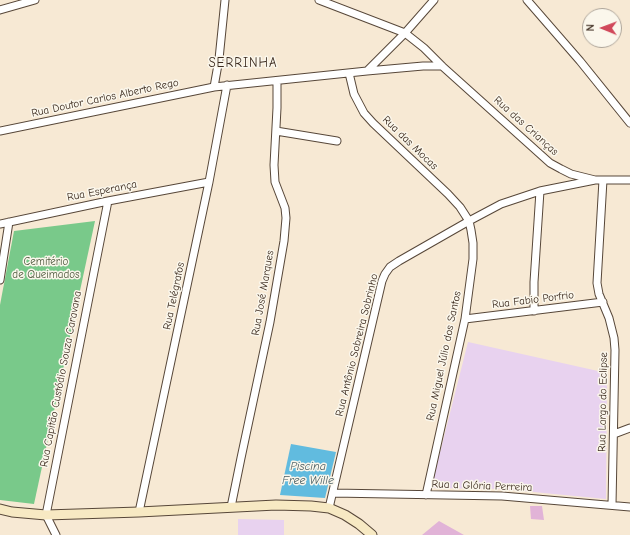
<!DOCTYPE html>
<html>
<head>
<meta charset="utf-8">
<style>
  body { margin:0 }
  #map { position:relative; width:630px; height:535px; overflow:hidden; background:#f7e9d4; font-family:"Comic Neue",sans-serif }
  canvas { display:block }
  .north { position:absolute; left:582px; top:8px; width:40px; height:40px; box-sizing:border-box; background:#fbf7ec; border:1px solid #aea59a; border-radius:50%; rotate:271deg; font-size:11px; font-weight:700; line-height:16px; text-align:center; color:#3b2a1e }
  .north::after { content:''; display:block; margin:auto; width:14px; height:18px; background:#d1495b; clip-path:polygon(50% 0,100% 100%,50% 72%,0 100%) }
</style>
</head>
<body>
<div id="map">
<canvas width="630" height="535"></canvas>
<div class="north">N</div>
</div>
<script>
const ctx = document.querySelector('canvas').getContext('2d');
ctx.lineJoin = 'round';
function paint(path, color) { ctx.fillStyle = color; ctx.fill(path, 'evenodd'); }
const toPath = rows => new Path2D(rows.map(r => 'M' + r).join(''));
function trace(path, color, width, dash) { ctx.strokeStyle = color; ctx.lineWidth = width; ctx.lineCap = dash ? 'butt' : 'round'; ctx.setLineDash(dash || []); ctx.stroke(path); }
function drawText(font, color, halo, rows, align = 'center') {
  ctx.font = font + ' "Comic Neue",sans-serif'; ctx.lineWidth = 3; ctx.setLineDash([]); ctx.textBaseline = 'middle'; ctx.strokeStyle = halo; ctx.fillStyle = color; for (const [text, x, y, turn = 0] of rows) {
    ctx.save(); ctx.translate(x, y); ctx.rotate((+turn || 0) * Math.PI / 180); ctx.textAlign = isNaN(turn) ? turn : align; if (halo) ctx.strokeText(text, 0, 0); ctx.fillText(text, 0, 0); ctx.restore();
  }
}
paint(toPath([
  [468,342,607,373,606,499,502,489,431,488],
  [238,519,284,520,284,535,238,535]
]), '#e8d2ef');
paint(toPath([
  [95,221,34,504,0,500,0,305,14,231]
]), '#79c98a');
paint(toPath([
  [291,444,336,452,325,498,280,495]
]), '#61bbdf');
paint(toPath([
  [530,506,542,506,544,520,531,519],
  [439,521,464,535,422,535]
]), '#e1b3d7');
const minor = toPath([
  [319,0,405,33,424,48,442,66,550,163,561,169,571,174,595,180,630,180],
  [527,0,580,61,630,123],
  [0,10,35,0],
  [367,71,423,66,442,66],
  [349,73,354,94,364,113,373,123,448,194,460,207,469,221,471,230,473,243,473,259,465,319,426,495],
  [214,87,219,59,225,0],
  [0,131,214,87,367,71,405,33,434,0],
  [276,131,337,141],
  [603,180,597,283,599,294,609,318,614,338,615,350,612,505],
  [0,224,108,201,209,182],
  [0,280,9,222],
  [534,311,534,282,540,191],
  [465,319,603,302],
  [614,434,630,428],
  [333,493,502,496,630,507],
  [231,507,241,458,270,322,284,241,286,218,285,208,275,182,274,165,277,108,277,81],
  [329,508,382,281,385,274,390,267,399,261,469,221,501,204,540,191,595,180],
  [139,512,209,182,227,85],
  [56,535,46,515,108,201]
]);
const secondary = toPath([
  [0,509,12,512,46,515,139,512,276,505,311,506,329,508,345,515,359,524,372,535]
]);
trace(minor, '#574739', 9);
trace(secondary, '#574739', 11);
trace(minor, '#fff', 7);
trace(secondary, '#f7e9c3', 9);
drawText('11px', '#3b2a1e', '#fbf7ec', [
  ["Rua Doutor Carlos Alberto Rego",105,98,-12],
  ["Rua das Crianças",526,126,42],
  ["Rua das Mocas",410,143,44],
  ["Rua Esperança",102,191,-11],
  ["Rua José Marques",263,293,-80],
  ["Rua Telégrafos",174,296,-78],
  ["Rua Fabio Porfrio",533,300,-7],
  ["Rua Antônio Sobreira Sobrinho",357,345,-76],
  ["Rua Miguel Júlio dos Santos",444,356,-78],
  ["Rua Capitão Custódio Souza Caravana",61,379,-79],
  ["Rua Largo do Eclipse",603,402,-89],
  ["Rua a Glória Perreira",482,486,2]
]);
drawText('11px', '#4e5a3e', '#fbf7ec', [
  ["Cemitério",46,262],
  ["de Queimados",46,275]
]);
drawText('italic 12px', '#485d62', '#fbf7ec', [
  ["Piscina",308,467],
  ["Free Wille",308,481]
]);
ctx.letterSpacing = '1px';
drawText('13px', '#3b2a1e', '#fbf7ec', [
  ["SERRINHA",243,63]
]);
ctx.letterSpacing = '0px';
</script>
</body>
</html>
